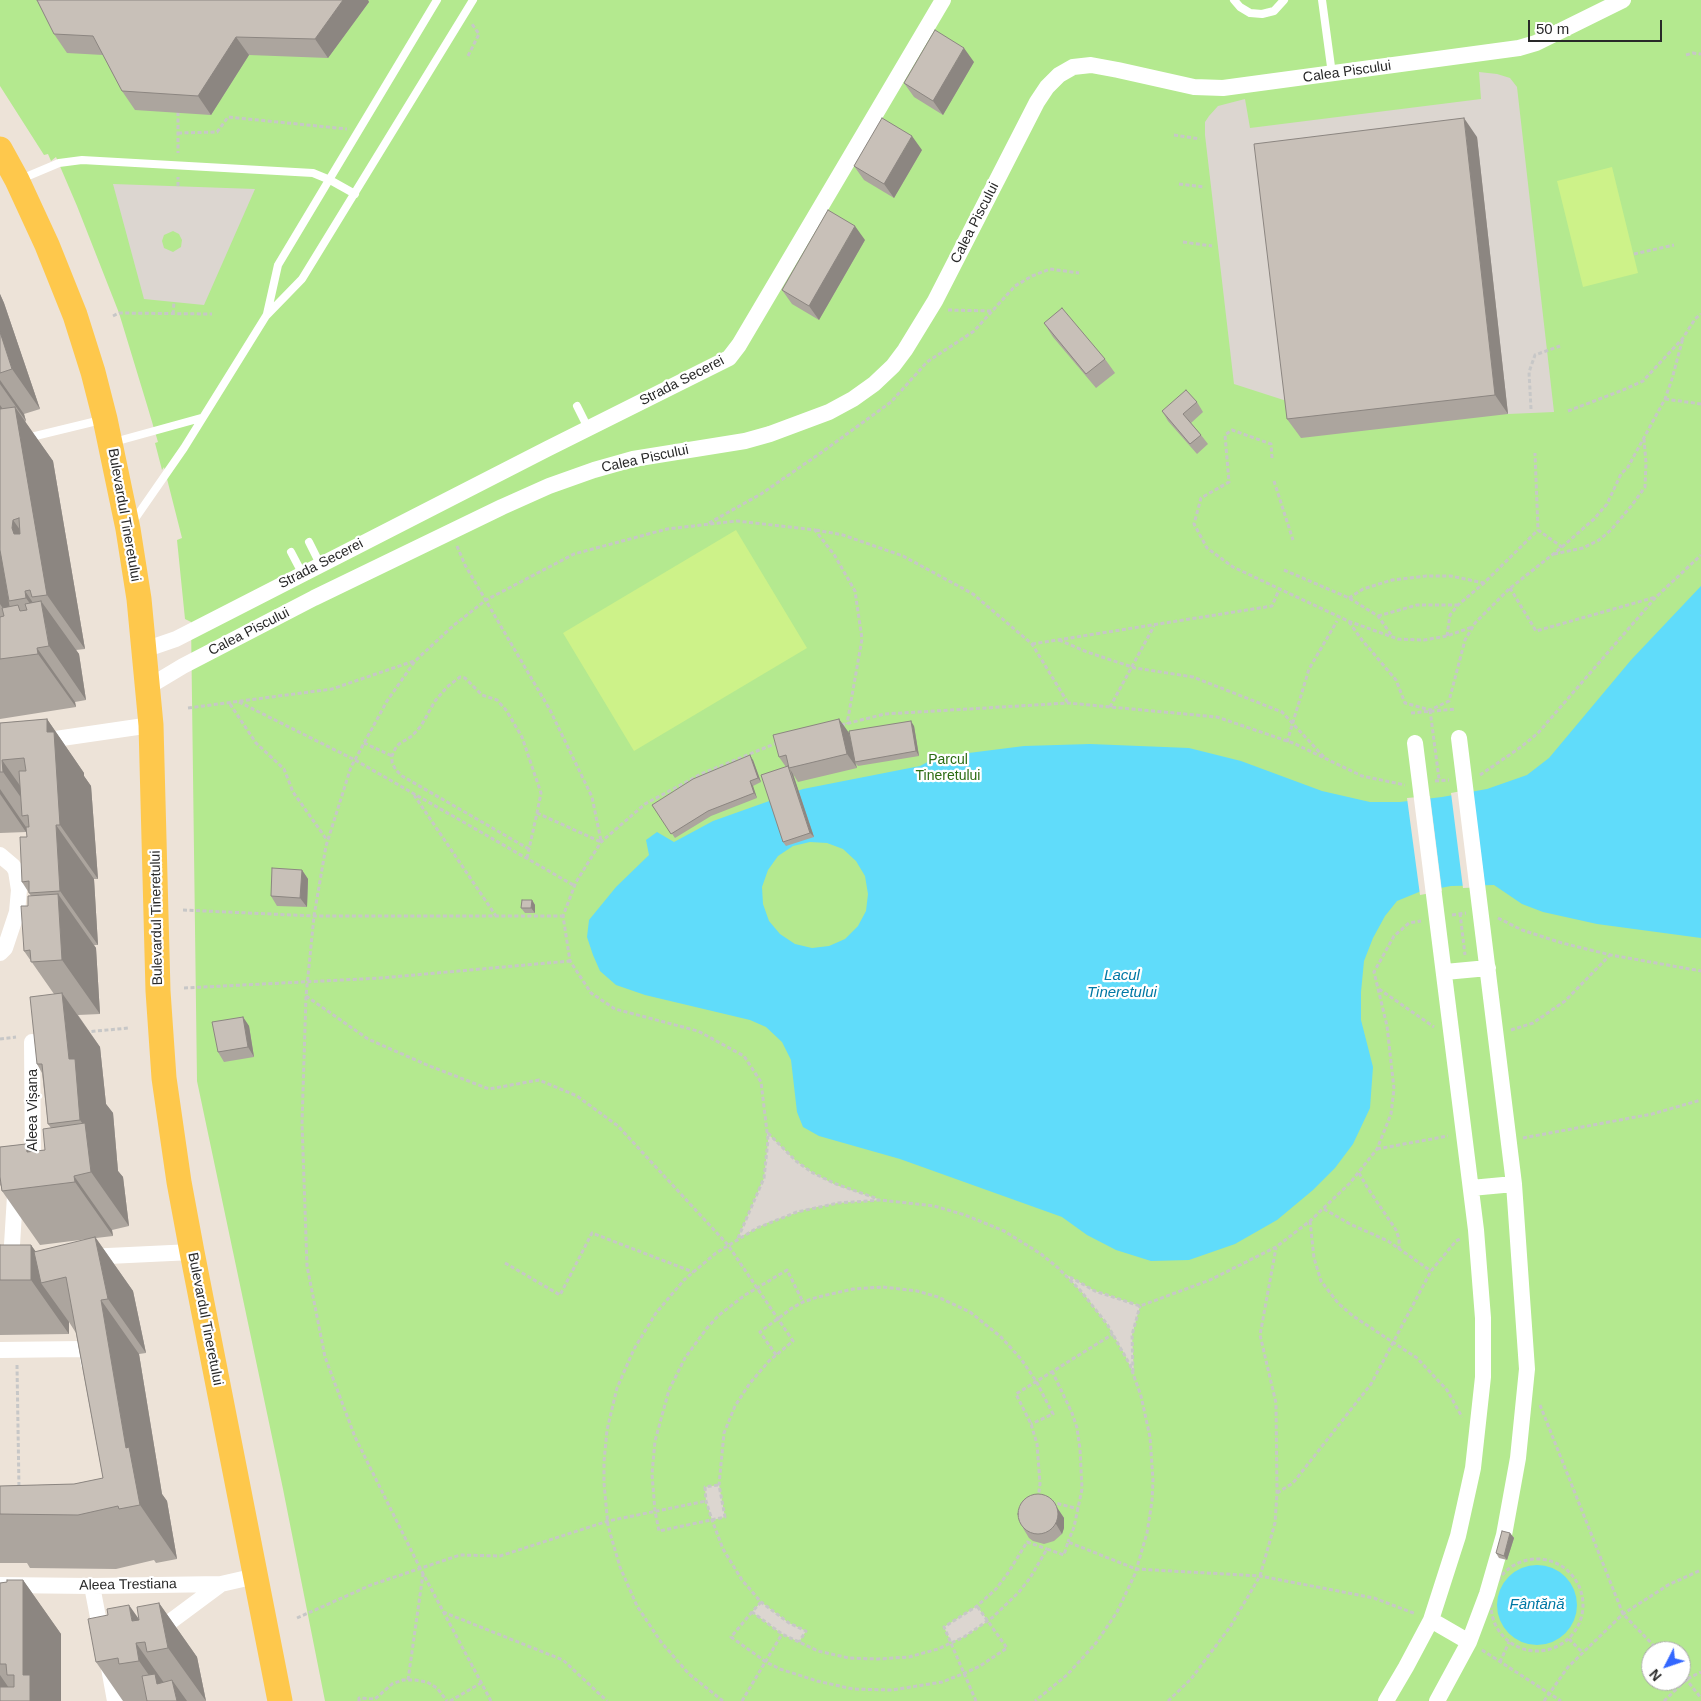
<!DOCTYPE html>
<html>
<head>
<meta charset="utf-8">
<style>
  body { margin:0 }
  #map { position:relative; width:1701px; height:1701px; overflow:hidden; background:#ede3d8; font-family:Helvetica,sans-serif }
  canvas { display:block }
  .north { position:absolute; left:1641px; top:1641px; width:50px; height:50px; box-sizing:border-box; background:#fff; border:1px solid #a9a9a9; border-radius:50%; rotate:229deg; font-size:14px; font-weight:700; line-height:20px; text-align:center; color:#292929 }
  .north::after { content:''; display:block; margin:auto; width:18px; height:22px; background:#3367ff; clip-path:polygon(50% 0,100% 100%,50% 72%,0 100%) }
  .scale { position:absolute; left:1528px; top:20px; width:134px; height:22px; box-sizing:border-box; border:2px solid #292929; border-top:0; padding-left:6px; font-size:15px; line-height:18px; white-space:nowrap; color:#292929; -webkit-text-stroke:4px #fff; paint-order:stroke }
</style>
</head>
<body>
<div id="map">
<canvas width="1701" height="1701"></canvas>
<div class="north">N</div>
<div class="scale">50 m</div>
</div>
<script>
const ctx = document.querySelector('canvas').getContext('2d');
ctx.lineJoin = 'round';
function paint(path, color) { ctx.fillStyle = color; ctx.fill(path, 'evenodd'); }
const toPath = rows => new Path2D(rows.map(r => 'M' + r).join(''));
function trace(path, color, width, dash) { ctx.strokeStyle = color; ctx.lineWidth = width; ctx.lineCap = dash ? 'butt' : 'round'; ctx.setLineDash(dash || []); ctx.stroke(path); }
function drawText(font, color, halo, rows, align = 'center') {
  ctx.font = font + ' Helvetica,sans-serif'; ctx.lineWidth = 4.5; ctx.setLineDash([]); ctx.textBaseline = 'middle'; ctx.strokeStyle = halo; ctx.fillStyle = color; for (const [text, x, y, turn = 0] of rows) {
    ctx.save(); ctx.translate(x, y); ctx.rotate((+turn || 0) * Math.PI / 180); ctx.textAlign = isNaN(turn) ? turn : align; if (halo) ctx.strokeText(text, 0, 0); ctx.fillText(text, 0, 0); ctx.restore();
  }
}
paint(toPath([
  [0,0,1701,0,1701,1701,325,1701,283,1489,197,1081,191,622,185,619,177,540,182,538,164,467,162,470,155,443,158,442,147,405,119,313,77,206,56,157,51,161,48,154,44,155,0,86],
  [1651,1651,1681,1651,1681,1681,1651,1681]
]), '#b4e98f');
paint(toPath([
  [1612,167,1638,273,1583,287,1557,181],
  [736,530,807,648,634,751,563,633]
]), '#cdf289');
paint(toPath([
  [1479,72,1497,74,1510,78,1517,87,1554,412,1508,414,1296,404,1234,384,1205,135,1205,122,1209,116,1218,106,1245,99,1250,128,1481,99],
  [113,184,255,189,204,305,144,299],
  [173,231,179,234,182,240,181,247,173,252,164,248,162,241,164,235],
  [767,1133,796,1161,813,1173,836,1185,881,1200,838,1203,807,1209,767,1223,738,1238,764,1178,768,1141],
  [1065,1274,1095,1291,1140,1306,1132,1335,1134,1375,1125,1355,1107,1324,1087,1298],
  [719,1485,725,1517,712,1520,706,1501,705,1487],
  [761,1602,789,1623,806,1631,799,1642,782,1634,752,1612],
  [977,1606,988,1621,964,1637,951,1642,944,1627]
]), '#dcd6d0');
paint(toPath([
  [1701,586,1701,938,1597,924,1543,912,1522,904,1494,885,1451,886,1419,892,1397,901,1385,916,1373,938,1364,961,1361,992,1361,1020,1373,1067,1370,1108,1353,1144,1335,1168,1313,1190,1277,1220,1235,1244,1189,1260,1151,1261,1116,1250,1087,1235,1062,1217,900,1159,819,1136,803,1127,797,1112,791,1060,782,1042,766,1027,750,1020,645,995,616,985,600,971,593,955,587,937,589,920,616,887,649,855,646,840,657,832,674,842,713,821,803,789,920,766,937,757,1024,746,1090,744,1189,748,1241,761,1322,791,1370,802,1400,802,1442,797,1487,789,1527,775,1549,758,1631,660],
  [810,842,827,843,843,849,856,861,865,876,868,894,866,911,858,926,845,939,829,946,812,948,795,944,780,934,769,921,763,904,762,887,768,870,778,856,793,846],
  '1497 1605a40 40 0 1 1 80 0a40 40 0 1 1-80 0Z'
]), '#60dcfa');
paint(toPath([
  [1472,789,1485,887,1463,888,1451,793],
  [1430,796,1442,891,1420,895,1407,798]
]), '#ede3d8');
trace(toPath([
  [1686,55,1693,53,1701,54],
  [468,56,479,34,472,24],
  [178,112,178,153],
  [178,133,217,132,228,117,347,129],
  [1174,135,1200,139],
  [1179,184,1205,187],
  [178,186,178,177],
  [1183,242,1212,246],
  [1634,254,1674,245],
  [948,310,992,311],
  [173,314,174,302],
  [113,316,119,313,212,314],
  [1665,399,1701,404],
  [1531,409,1529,372,1535,355,1560,346],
  [1568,411,1623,390,1643,381,1683,338,1695,319,1701,314],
  [1272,458,1271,444,1232,430,1225,435,1229,482,1201,498,1194,524,1207,548,1233,567,1348,621,1398,639,1424,640,1447,636,1472,627],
  [1274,481,1293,540],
  [709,523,761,494,822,452,891,402,927,362,974,331,1015,286,1032,276,1050,269,1079,273],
  [816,530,843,535,903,556,973,594,1032,644,1068,703],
  [457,546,465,565,550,710,592,797,601,841],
  [1562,547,1594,519,1607,504,1621,474,1628,467,1665,399,1672,379,1683,338],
  [1554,554,1583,548,1599,540,1611,530,1632,505,1645,487,1646,463,1644,439],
  [1284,570,1349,598,1378,616,1392,636],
  [1510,588,1536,631,1656,597],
  [1349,598,1363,589,1392,580,1426,576,1451,576,1484,583],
  [1378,616,1417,605,1458,605],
  [1349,622,1362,640,1396,680,1405,703,1430,710,1449,701,1465,640,1475,623,1509,589,1562,547,1538,530,1535,453],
  [1447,636,1450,615,1458,605,1484,583,1538,530],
  [1059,640,1087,652,1135,668,1193,677,1282,712,1324,757],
  [1032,644,1272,606,1278,592],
  [239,702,355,760,575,886],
  [230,704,256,743,284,769,293,792,327,840],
  [1110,707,1154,626],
  [188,708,332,689,414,661],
  [1430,710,1439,779],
  [1411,713,1456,709],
  [841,725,885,714,1068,703,1217,717,1293,743,1362,776,1405,785],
  [1287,742,1309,669,1337,621],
  [364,743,392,756],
  [1480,775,1521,747,1538,733,1656,597,1701,555],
  [1435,781,1449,780],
  [414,795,496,916],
  [537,813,601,842],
  [527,858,537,813,541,793,522,737,506,710,497,700,482,695,465,678,460,677,447,687,435,701,421,726,412,736,399,744,395,749,392,756,392,763,396,770,402,776,529,849],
  [183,910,314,916,563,916],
  [1460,913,1465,955],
  [1452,915,1466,913],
  [1498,918,1522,930,1562,943,1611,955,1701,971],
  [184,988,381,978,570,961],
  [1379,989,1434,1027],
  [306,996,368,1039,427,1065,489,1089,539,1080,577,1096,618,1126,728,1245,757,1288,793,1341,769,1361,750,1383,735,1406,724,1433,719,1485,725,1517,659,1531,655,1511,652,1474,655,1441,669,1390,685,1358,707,1328,719,1315,745,1295,757,1288,787,1270,803,1302],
  [1511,1030,1533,1023,1565,1001,1610,955],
  [85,1032,129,1028],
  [0,1039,16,1037],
  [768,1133,796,1161,813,1173,836,1184,878,1199],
  [1523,1138,1652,1114,1701,1100],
  [1377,1149,1448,1136],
  [1359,1173,1367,1187,1396,1230,1399,1239,1399,1249],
  [1324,1209,1350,1224,1388,1241,1431,1271],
  [1310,1221,1314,1258,1321,1281,1338,1303,1353,1316,1417,1358,1447,1390,1462,1417],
  [738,1238,764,1178,768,1140,761,1082,744,1056,698,1031,615,1009,591,993,570,961,563,916,576,882,601,842,645,804,701,774,779,742],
  [505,1263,560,1295,592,1233,693,1272],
  [1070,1277,1095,1291,1140,1306,1210,1280,1276,1247,1310,1221,1350,1183,1377,1149,1391,1114,1394,1089,1387,1026,1374,972,1394,936,1409,923,1421,921],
  [776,1355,760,1332,792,1308,803,1302,818,1297,853,1289,883,1287,917,1291,938,1297,970,1312,1001,1337,1021,1359,1036,1381,1053,1414,1031,1424],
  [17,1365,19,1489],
  [1052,1371,1072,1413,1077,1428,1080,1449,1082,1489,1074,1527,1068,1542],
  [1133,1372,1132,1335,1140,1306],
  [1540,1405,1623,1614,1659,1651],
  [718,1485,705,1487,706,1501,712,1520,723,1549,742,1580,761,1602,789,1623,806,1631,799,1642],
  [1277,1493,1293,1483,1371,1384,1431,1271,1456,1241,1460,1239],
  [1038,1499,1040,1484,1037,1444,1031,1424,1016,1394,1113,1334],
  [1051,1502,1079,1509],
  '1491 1605a46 46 0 1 1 92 0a46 46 0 1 1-92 0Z',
  [761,1602,752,1612,782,1634,818,1651,849,1658,878,1659,909,1657,938,1649,964,1637,993,1617,1019,1592,1030,1578,1047,1549,1064,1555,1068,1542,1136,1569,1260,1576,1374,1598,1416,1614],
  [443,1612,563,1660,607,1701],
  [752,1612,731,1637,766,1662,780,1669,817,1681,853,1689,892,1690,942,1682,965,1673,980,1666,1007,1648,977,1606],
  [297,1618,371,1585,460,1555,500,1556,608,1521,706,1501],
  [1569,1639,1582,1652],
  [1482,1650,1561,1701],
  [1500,1662,1509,1642],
  [1681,1673,1701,1698],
  [408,1680,423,1574],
  [359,1701,359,1698,375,1699,392,1684,403,1680,415,1680,427,1682,437,1688,447,1701],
  [450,1701,481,1683],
  [491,1701,420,1568,355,1437,325,1357,307,1266,302,1123,306,996,314,916,326,846,351,767,387,701,415,661,454,625,486,600,574,554,667,529,737,521,815,530,835,556,855,591,862,639,847,724],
  [723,1701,689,1674,661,1642,637,1606,620,1567,608,1526,604,1483,604,1462,607,1430,617,1388,634,1349,656,1313,684,1280,716,1253,757,1228,797,1212,838,1203,881,1200,934,1206,965,1215,1004,1231,1041,1254,1057,1267,1080,1290,1107,1324,1130,1365,1141,1396,1150,1437,1153,1480,1152,1501,1147,1533,1135,1574,1117,1612,1096,1643,1067,1675,1035,1701],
  [742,1701,782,1634],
  [976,1701,944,1627,977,1606,996,1589,1008,1573,1027,1542,1047,1549],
  [1168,1701,1191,1679,1230,1627,1260,1576,1275,1523,1277,1493,1276,1403,1260,1335,1276,1248],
  [1544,1701,1568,1667,1623,1614,1668,1585,1701,1570],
  [1664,1701,1687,1679,1701,1672]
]), '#c7c7c7', 3, [4, 2.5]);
trace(toPath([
  [1234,0,1240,7,1250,13,1262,14,1274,11,1284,0],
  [1322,0,1332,74],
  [21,179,59,163,82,160,313,173,330,180,355,194],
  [267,314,278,265,437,0],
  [577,406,588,428],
  [27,438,101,420],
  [114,442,201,418],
  [132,523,184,448,266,316,302,279,473,0],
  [309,542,320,564],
  [291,552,302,573]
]), '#fff', 8);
trace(toPath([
  [144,650,176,639,547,449,729,358,739,345,943,0],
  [148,687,183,666,314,598,502,507,549,486,594,470,633,459,745,441,770,434,829,412,853,399,874,384,893,366,905,350,935,301,1037,102,1047,87,1059,75,1073,67,1091,65,1118,70,1194,87,1223,88,1519,48,1536,43,1623,0],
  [0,747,151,725],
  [0,855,13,866,16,871,19,890,17,912,5,948,0,953],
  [1445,972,1488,968],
  [1471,1188,1514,1184],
  [87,1257,192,1252],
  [11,1261,15,1196,18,1188,30,1176,33,1168,32,1042],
  [0,1350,83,1349,87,1352,89,1364],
  [0,1585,92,1586,221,1584,256,1576],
  [92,1586,102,1638],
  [1431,1620,1469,1642],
  [155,1633,221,1584],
  [113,1665,109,1668,115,1701],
  [1386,1701,1406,1667,1431,1620,1458,1536,1473,1468,1483,1377,1483,1318,1476,1230,1415,743],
  [1437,1701,1469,1642,1487,1594,1504,1535,1518,1458,1527,1369,1514,1184,1459,738]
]), '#fff', 16);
trace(toPath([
  [0,149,17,180,47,245,75,315,93,372,105,419,128,529,139,599,151,725,158,991,164,1078,179,1182,192,1252,280,1701]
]), '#fec84c', 25);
paint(toPath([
  [37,0,368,0,369,2,328,58,249,55,211,115,135,110,122,91,103,55,67,53,54,34],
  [974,62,943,115,914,97,904,83],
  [1477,137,1508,414,1301,438,1287,419],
  [922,150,894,198,864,180,854,166],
  [865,240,819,320,792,304,782,290],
  [0,294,4,303,40,409,24,414,26,421,25,422,53,461,85,649,76,650,79,654,86,700,75,702,76,707,0,719],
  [1044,323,1105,359,1115,373,1096,388,1053,337],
  [1197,402,1203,412,1191,423,1201,435,1208,444,1197,454,1168,421,1162,411],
  [47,719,84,773,84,776,91,786,98,879,94,879,98,945,94,945,96,948,100,1014,78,1015,100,1047,106,1104,113,1113,118,1171,123,1177,129,1226,112,1230,113,1236,96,1238,133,1291,146,1353,139,1354,162,1494,167,1501,177,1559,156,1563,154,1560,116,1569,30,1568,27,1563,0,1563,0,1486,74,1484,103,1478,76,1333,69,1322,69,1334,0,1335,0,1245,31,1245,36,1252,88,1239,40,1245,2,1191,1,1186,0,1185,0,1147,26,1144,31,1151,45,1150,51,1128,48,1124,42,1073,37,1064,54,994,24,951,28,906,31,896,22,882,27,837,26,832,0,833,0,723],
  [839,719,849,733,852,746,914,726,919,756,858,766,856,764,857,768,798,782,793,774,814,837,786,846,783,842,786,767,779,757],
  [753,760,761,782,753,786,757,798,711,816,675,838,652,805],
  [302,870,308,879,307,907,277,906,271,896],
  [532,900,535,905,535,913,525,913,521,908],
  [243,1017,249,1026,254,1057,224,1062,218,1052],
  [1054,1503,1064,1518,1064,1528,1062,1534,1054,1541,1044,1544,1033,1541,1029,1538,1023,1528],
  [1510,1533,1514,1538,1507,1560,1499,1558,1496,1553],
  [23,1580,61,1634,61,1701,0,1701,0,1583],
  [159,1603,197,1657,206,1701,123,1701,96,1662]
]), '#aca59e');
paint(toPath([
  [343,0,368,0,369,2,328,58,315,39],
  [236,37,249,55,211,115,198,96],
  [964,48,974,62,943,115,933,101],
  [1464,118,1477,137,1508,414,1495,395],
  [912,136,922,150,894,198,884,184],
  [855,226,865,240,819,320,809,306],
  [0,294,4,303,40,409,12,369,0,332],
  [0,380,24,414,26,421,0,384],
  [0,405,19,433,15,407,53,461,85,649,47,595,14,534,12,528,13,520,41,559,0,410],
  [0,546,12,622,0,604],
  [25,591,44,619,41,601,79,654,86,700,49,646,46,626,26,598],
  [37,648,75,702,76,707,38,654],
  [47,719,84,773,84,776,91,786,98,879,60,825,47,732],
  [839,719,849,733,856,761,855,762,857,768,847,754],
  [911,721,914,726,919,756,916,751],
  [750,755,753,760,761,782,758,778],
  [2,760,40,814,41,826,3,772],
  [790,769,793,774,814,837,810,833],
  [750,781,753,786,757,798,754,793],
  [0,789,26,827,26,832,0,794],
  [56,825,94,879,98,945,60,891],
  [302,870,308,879,307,907,300,898],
  [58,894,96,948,100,1014,62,960],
  [532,900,535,905,535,913,531,908],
  [62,993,100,1047,106,1104,113,1113,118,1171,123,1177,129,1226,91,1172,85,1127,80,1120,69,1059],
  [243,1017,249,1026,254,1057,248,1047],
  [26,1144,54,1184,27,1152],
  [74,1176,112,1230,113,1236,75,1182],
  [95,1237,133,1291,146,1353,108,1299],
  [31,1245,55,1279,41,1283,69,1322,69,1334,31,1280],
  [101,1300,139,1354,162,1494,167,1501,177,1559,140,1505,126,1448],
  [1054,1503,1064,1518,1064,1528,1062,1534,1056,1524],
  [1510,1533,1514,1538,1507,1560,1504,1556],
  [23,1580,61,1634,61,1701,30,1701,23,1675],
  [159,1603,197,1657,206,1701,168,1648],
  [129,1605,160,1649,132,1621],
  [136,1643,174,1697,167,1701,139,1661],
  [0,1675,18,1701,0,1689],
  [172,1680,187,1701,177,1701]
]), '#8c8681');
const building = toPath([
  [37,0,343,0,315,39,236,37,198,96,122,91,93,36,54,34,37,0],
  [935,30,964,48,933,101,904,83,935,30],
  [882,118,912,136,884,184,854,166,882,118],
  [1464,118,1495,395,1287,419,1254,144,1464,118],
  [828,210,855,226,809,306,782,290,828,210],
  [1062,308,1105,359,1086,374,1044,323,1062,308],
  [0,332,12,369,0,373,0,332],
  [1186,390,1197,402,1183,414,1201,435,1190,444,1162,411,1186,390],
  [15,407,47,595,32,597,30,590,25,591,26,598,9,601,0,550,0,409,15,407],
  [19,518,20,534,14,534,12,528,13,520,19,518],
  [41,601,49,646,37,648,38,654,0,659,0,617,4,616,2,608,18,605,20,611,27,610,25,604,41,601],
  [47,719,47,732,54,732,60,825,56,825,60,891,29,893,29,881,22,882,20,837,27,837,26,827,29,827,28,815,22,816,19,771,26,771,24,758,2,760,3,772,0,772,0,723,47,719],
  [839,719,847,754,789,768,786,755,779,757,773,735,839,719],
  [911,721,916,751,855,762,849,731,911,721],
  [750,755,758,778,750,781,754,793,708,811,671,834,652,805,693,779,750,755],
  [788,766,810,833,783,842,761,775,788,766],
  [272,868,302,870,300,898,271,896,272,868],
  [58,894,62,960,31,962,30,950,24,951,21,906,28,906,28,896,58,894],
  [522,900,532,900,531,908,521,908,522,900],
  [62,993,69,1059,75,1059,80,1120,48,1124,42,1064,37,1064,30,997,62,993],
  [243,1017,248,1047,218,1052,212,1022,243,1017],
  [85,1123,91,1172,74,1176,75,1182,2,1191,0,1177,0,1147,26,1144,27,1152,45,1150,43,1129,85,1123],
  [95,1237,108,1299,101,1300,126,1448,129,1447,140,1505,119,1509,118,1506,78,1515,0,1514,0,1486,74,1484,103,1478,66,1277,41,1283,34,1252,95,1237],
  [0,1245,31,1245,31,1280,0,1280,0,1245],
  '1018 1514a20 20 0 1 1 40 0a20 20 0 1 1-40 0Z',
  [1502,1531,1510,1533,1504,1556,1496,1553,1502,1531],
  [7,1580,23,1580,23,1675,30,1675,30,1701,0,1701,0,1687,14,1687,14,1675,7,1675,6,1664,0,1664,0,1583,7,1582,7,1580],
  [159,1603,168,1648,147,1652,145,1642,136,1643,139,1661,119,1664,118,1658,96,1662,88,1619,108,1615,107,1609,129,1605,132,1621,139,1620,137,1607,159,1603],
  [155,1674,157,1684,172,1680,177,1701,147,1701,142,1676,155,1674]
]);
paint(building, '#c8c0b8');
trace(building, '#8c8681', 1);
drawText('14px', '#292929', '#fff', [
  ["Calea Piscului",1347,72,-8],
  ["Calea Piscului",975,223,-63],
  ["Strada Secerei",682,381,-27],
  ["Calea Piscului",645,459,-12],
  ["Bulevardul Tineretului",124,515,80],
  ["Strada Secerei",321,564,-27],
  ["Calea Piscului",249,632,-27],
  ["Bulevardul Tineretului",157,918,-91],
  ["Aleea Vișana",33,1110,-90],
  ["Bulevardul Tineretului",205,1319,79],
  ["Aleea Trestiana",128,1585,-1]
]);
drawText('14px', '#2b6c12', '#fff', [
  ["Parcul",948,760],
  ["Tineretului",948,776]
]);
drawText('italic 15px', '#0078a5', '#fff', [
  ["Lacul",1122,976],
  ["Tineretului",1122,993],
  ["Fântănă",1537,1605]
]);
</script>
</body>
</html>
